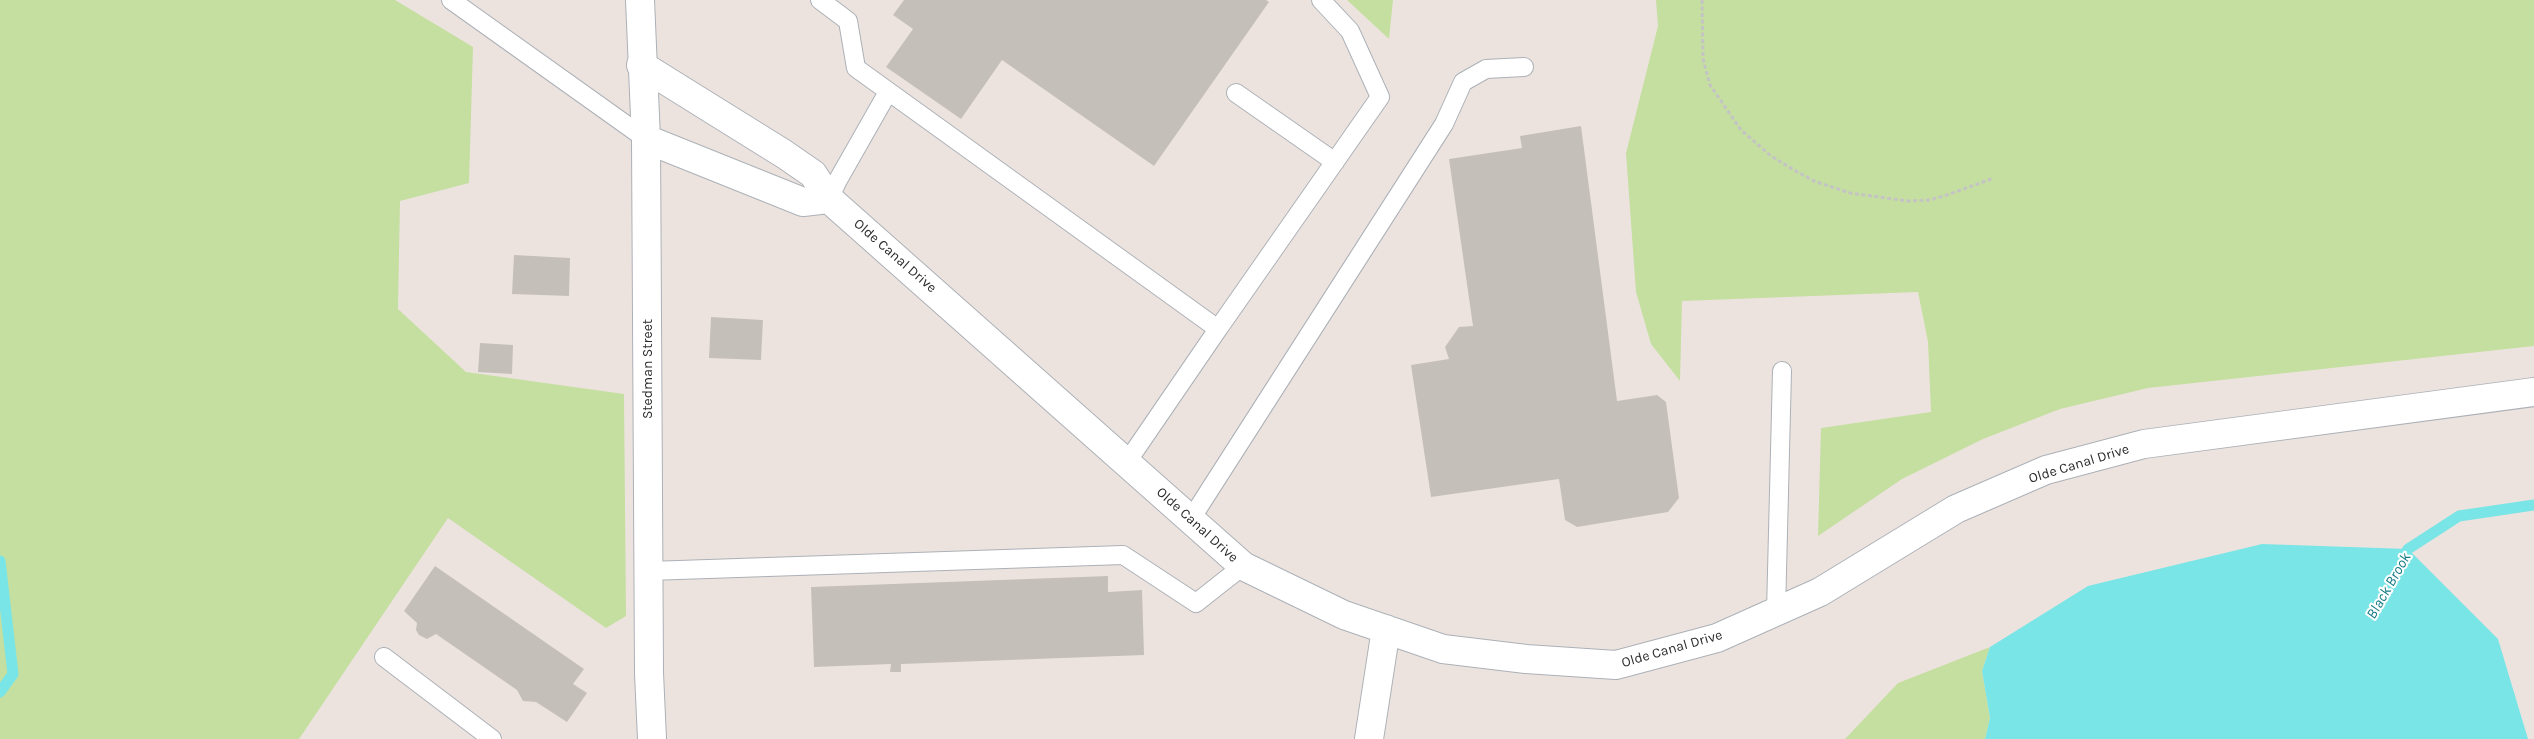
<!DOCTYPE html>
<html>
<head>
<meta charset="utf-8">
<style>
  body { margin:0 }
  canvas { display:block; background:#ece3df }
</style>
</head>
<body>
<canvas width="2534" height="739"></canvas>
<script>
const ctx = document.querySelector('canvas').getContext('2d');
ctx.lineJoin = 'round';
function paint(path, color) { ctx.fillStyle = color; ctx.fill(path, 'evenodd'); }
const toPath = rows => new Path2D(rows.map(r => 'M' + r).join(''));
function trace(path, color, width, dash) { ctx.strokeStyle = color; ctx.lineWidth = width; ctx.lineCap = dash ? 'butt' : 'round'; ctx.setLineDash(dash || []); ctx.stroke(path); }
function drawText(font, color, halo, rows, align = 'center') {
  ctx.font = font + ' Karla,sans-serif'; ctx.lineWidth = 4; ctx.setLineDash([]); ctx.textBaseline = 'middle'; ctx.strokeStyle = halo; ctx.fillStyle = color; for (const [text, x, y, turn = 0] of rows) {
    ctx.save(); ctx.translate(x, y); ctx.rotate((+turn || 0) * Math.PI / 180); ctx.textAlign = isNaN(turn) ? turn : align; if (halo) ctx.strokeText(text, 0, 0); ctx.fillText(text, 0, 0); ctx.restore();
  }
}
paint(toPath([
  [0,0,395,0,473,47,469,183,400,201,398,309,466,372,624,394,626,616,606,628,448,518,299,739,0,739],
  [1347,0,1393,0,1389,39],
  [1656,0,2534,0,2534,346,2148,388,2060,409,1983,439,1902,479,1818,536,1821,428,1931,412,1928,342,1918,292,1682,301,1680,381,1651,344,1636,292,1626,153,1658,26],
  [1990,647,1982,671,1990,718,1985,739,1845,739,1898,683]
]), '#c5dfa0');
paint(toPath([
  [2262,544,2408,549,2498,639,2528,739,1985,739,1990,718,1982,671,1990,647,2088,586]
]), '#7ae5e6');
trace(toPath([
  [0,561,13,674,0,692],
  [2401,561,2408,549,2459,516,2534,505]
]), '#7ae5e6', 11);
paint(toPath([
  [904,0,1266,0,1269,2,1154,166,1002,60,961,119,886,67,913,29,893,15],
  [1581,126,1617,401,1657,395,1666,402,1679,498,1668,512,1577,527,1565,520,1559,479,1431,497,1411,365,1449,359,1445,347,1459,327,1473,326,1449,159,1522,148,1520,136],
  [514,255,570,258,569,296,512,294],
  [711,317,763,320,761,360,709,358],
  [480,343,513,345,512,374,478,372],
  [435,566,584,669,573,684,587,693,567,722,536,702,523,701,517,690,436,634,427,639,419,635,416,630,417,623,404,611],
  [1108,576,1108,592,1142,590,1144,655,901,664,901,672,890,672,891,664,814,667,811,587]
]), '#c5bfba');
const lane = toPath([
  [451,0,646,139],
  [820,0,848,21,856,68,1218,329,1380,97,1350,31,1321,0],
  [1236,93,1335,162],
  [829,199,838,180,888,92],
  [1127,462,1218,329],
  [1191,519,1444,124,1463,82,1486,69,1524,67],
  [649,571,1123,555,1196,603,1243,566],
  [1776,612,1782,371],
  [384,657,492,739]
]);
const street = toPath([
  [641,65,784,154,813,174,829,199,1243,566,1344,615,1443,649,1526,659,1616,665,1717,638,1820,592,1956,509,2046,470,2144,444,2534,392],
  [646,139,803,202,829,199],
  [1369,739,1386,629]
]);
const secondary = toPath([
  [640,0,646,139,649,673,652,739]
]);
trace(lane, '#acb1b7', 20);
trace(street, '#acb1b7', 30);
trace(secondary, '#acb1b7', 30);
trace(toPath([
  [1702,0,1703,59,1710,85,1741,130,1771,156,1794,170,1814,181,1850,193,1908,201,1930,200,1947,195,1994,178]
]), '#c4c4c4', 3, [4, 2.5]);
trace(lane, '#fff', 18);
trace(street, '#fff', 28);
trace(secondary, '#fff', 28);
drawText('14px', '#2c2c2c', '#fff', [
  ["Olde Canal Drive",895,256,41],
  ["Stedman Street",648,369,-90],
  ["Olde Canal Drive",2079,464,-17],
  ["Olde Canal Drive",1197,525,42],
  ["Olde Canal Drive",1672,649,-16]
]);
drawText('italic 15px', '#167d87', '#fff', [
  ["Black Brook",2389,586,-60]
]);
</script>
</body>
</html>
